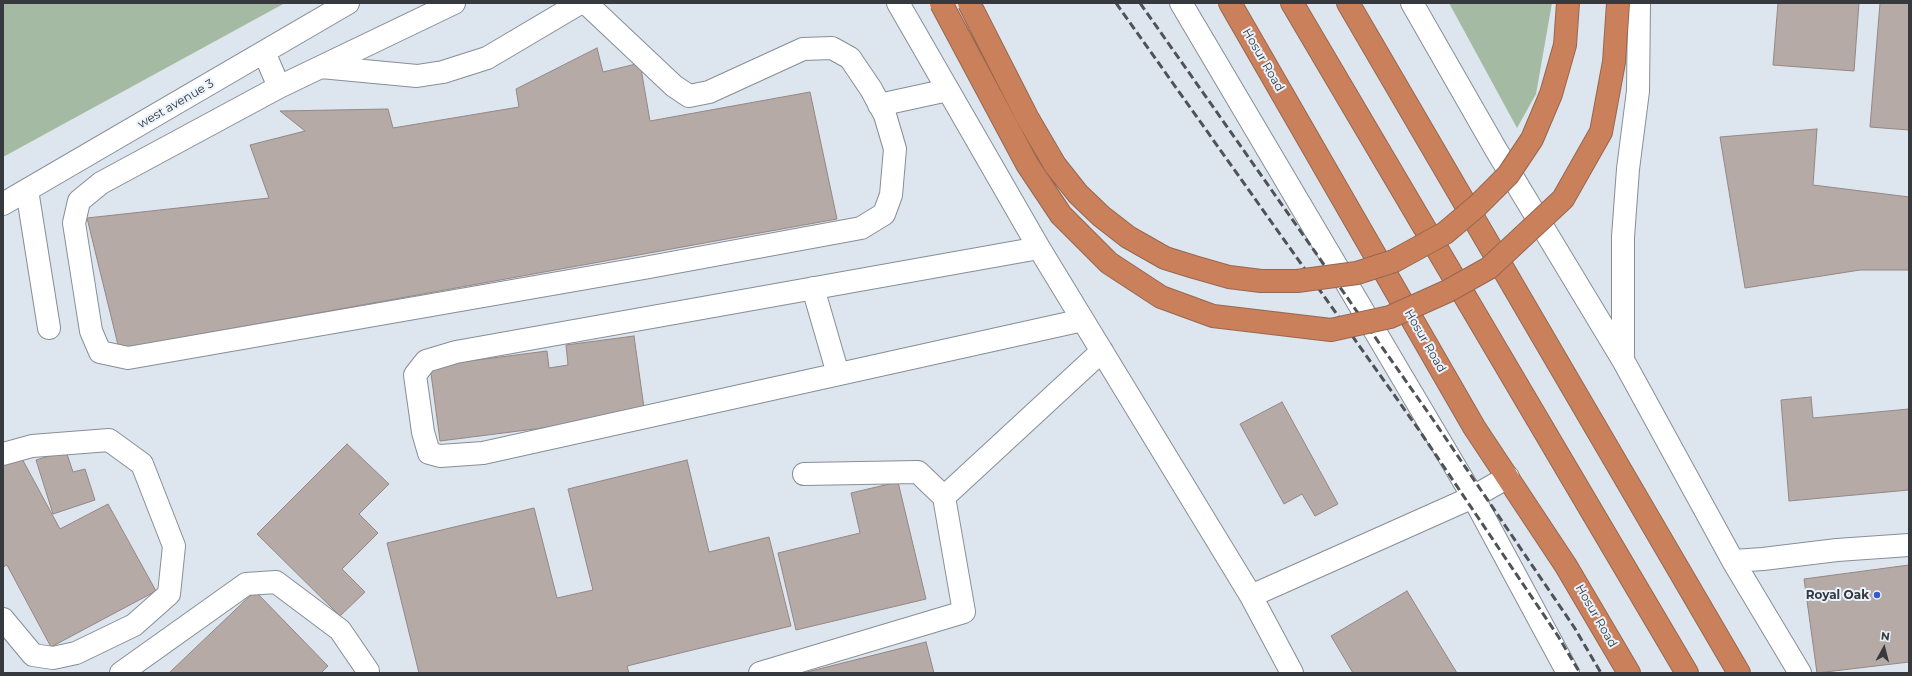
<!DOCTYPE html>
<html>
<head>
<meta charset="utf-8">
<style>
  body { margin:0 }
  #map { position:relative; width:1912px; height:676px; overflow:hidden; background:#dde5ee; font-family:Montserrat,sans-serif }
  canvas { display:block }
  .frame { position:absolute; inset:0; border:4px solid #36393d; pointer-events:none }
  .north { position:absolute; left:1864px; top:628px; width:40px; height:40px; -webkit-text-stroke:3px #eaf2fc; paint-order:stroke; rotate:7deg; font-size:11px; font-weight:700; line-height:16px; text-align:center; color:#36393d }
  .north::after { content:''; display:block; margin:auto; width:14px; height:18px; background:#36393d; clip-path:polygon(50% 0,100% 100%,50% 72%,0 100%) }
</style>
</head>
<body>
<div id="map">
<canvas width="1912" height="676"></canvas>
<div class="frame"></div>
<div class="north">N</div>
</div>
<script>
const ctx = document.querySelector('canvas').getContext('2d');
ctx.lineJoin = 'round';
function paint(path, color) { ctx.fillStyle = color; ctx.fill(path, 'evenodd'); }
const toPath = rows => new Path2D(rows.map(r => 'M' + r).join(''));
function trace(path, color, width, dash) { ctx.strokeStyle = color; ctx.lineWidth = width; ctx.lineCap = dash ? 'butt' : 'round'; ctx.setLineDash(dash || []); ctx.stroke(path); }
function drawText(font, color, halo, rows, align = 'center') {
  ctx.font = font + ' Montserrat,sans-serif'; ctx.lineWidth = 4; ctx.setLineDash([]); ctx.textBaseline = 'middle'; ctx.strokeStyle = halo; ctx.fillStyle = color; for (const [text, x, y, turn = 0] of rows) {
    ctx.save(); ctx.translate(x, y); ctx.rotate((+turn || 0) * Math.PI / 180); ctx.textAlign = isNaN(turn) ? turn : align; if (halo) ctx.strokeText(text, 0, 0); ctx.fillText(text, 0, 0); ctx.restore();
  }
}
paint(toPath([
  [3,3,285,3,3,157],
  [1449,3,1552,3,1536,94,1517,128]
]), '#a4baa2');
const building = toPath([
  [1778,3,1859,3,1854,71,1773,65,1778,3],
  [1880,3,1909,3,1909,130,1870,127,1880,3],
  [597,48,603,72,640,63,650,121,810,92,837,219,119,349,87,218,269,198,250,145,305,131,280,111,388,109,393,128,519,107,516,89,597,48],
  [1817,129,1813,185,1909,197,1909,270,1860,270,1745,288,1720,137,1817,129],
  [634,336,645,415,440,441,430,366,547,351,549,368,568,365,566,345,634,336],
  [1811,397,1813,418,1909,409,1909,490,1789,501,1781,400,1811,397],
  [1282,402,1338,504,1315,516,1302,494,1284,504,1240,424,1282,402],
  [347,444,389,484,359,514,378,533,342,569,365,592,340,616,257,534,347,444],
  [66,451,73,472,85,469,95,500,53,514,36,460,66,451],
  [20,455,60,529,108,504,156,591,51,647,7,565,3,567,3,464,20,455],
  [687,460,709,552,769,537,791,626,627,666,629,673,419,673,387,543,534,508,557,598,593,590,568,489,687,460],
  [898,482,926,599,796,630,778,553,860,533,851,493,898,482],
  [1909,565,1909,662,1817,673,1804,579,1909,565],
  [255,591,328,666,321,673,169,673,255,591],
  [1407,591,1457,673,1353,673,1331,636,1407,591],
  [926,642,934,673,803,673,926,642]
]);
paint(building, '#b6aaa7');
trace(building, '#938785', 1);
const minor = toPath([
  [454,3,279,87,101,183,79,201,74,223,91,331,100,352,128,358,644,268,861,228,884,214,891,195,895,149,885,115,871,89,850,58,832,48,803,49,709,92,689,96,674,86,586,3],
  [898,3,1039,248,1251,596,1473,497,1508,477],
  [1181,3,1473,497,1568,673],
  [1412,3,1495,148,1623,360,1733,561,1800,673],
  [264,52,279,87],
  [321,67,417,76,443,72,487,58,580,3],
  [879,105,948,90],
  [27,190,49,328],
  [3,204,348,3],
  [1039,248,456,352,426,361,415,375,423,432,429,453,440,456,483,453,1083,320],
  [813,288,838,374],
  [1623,359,1623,237,1628,169,1638,91,1639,3],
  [3,454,32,446,109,440,142,464,174,546,169,594,134,625,76,653,53,658,33,655,3,619],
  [804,474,918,472,944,497,1102,351],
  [1733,561,1763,559,1837,550,1909,545],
  [1251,596,1292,673],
  [121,673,246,584,276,582,340,630,368,671,368,673],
  [760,673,964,612,944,497]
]);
const highway = toPath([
  [1230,3,1474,427,1566,566,1629,673],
  [1292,3,1687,673],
  [1348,3,1739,673]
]);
trace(minor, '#878e97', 24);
trace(highway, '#966750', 24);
trace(minor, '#fff', 22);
trace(highway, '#ca805b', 22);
trace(toPath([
  [1116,3,1419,430,1558,636,1580,673],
  [1140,3,1434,421,1574,627,1601,673]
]), '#4f5257', 3, [8, 4]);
const highwayBridge = toPath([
  [941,3,1027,164,1061,215,1109,263,1161,297,1213,316,1331,330,1390,317,1448,291,1489,268,1563,199,1601,132,1614,62,1618,3],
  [969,3,1027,117,1055,165,1078,194,1101,216,1128,237,1165,258,1194,267,1229,277,1261,281,1297,281,1357,273,1394,261,1445,233,1477,206,1508,175,1532,139,1551,94,1565,45,1568,3]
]);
trace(highwayBridge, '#966750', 24, []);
trace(highwayBridge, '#ca805b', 22);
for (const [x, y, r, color] of [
  [1877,595,4,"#345bcb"]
]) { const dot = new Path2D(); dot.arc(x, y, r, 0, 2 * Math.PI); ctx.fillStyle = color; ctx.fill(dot); trace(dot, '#eaf2fc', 1.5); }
drawText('12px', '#36393d', '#eaf2fc', [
  ["Hosur Road",1263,60,60],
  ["west avenue 3",176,104,-30],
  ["Hosur Road",1425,341,60],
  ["Hosur Road",1596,616,60]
]);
drawText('bold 12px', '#36393d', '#eaf2fc', [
  ["Royal Oak",1869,595]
], 'right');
</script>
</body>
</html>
